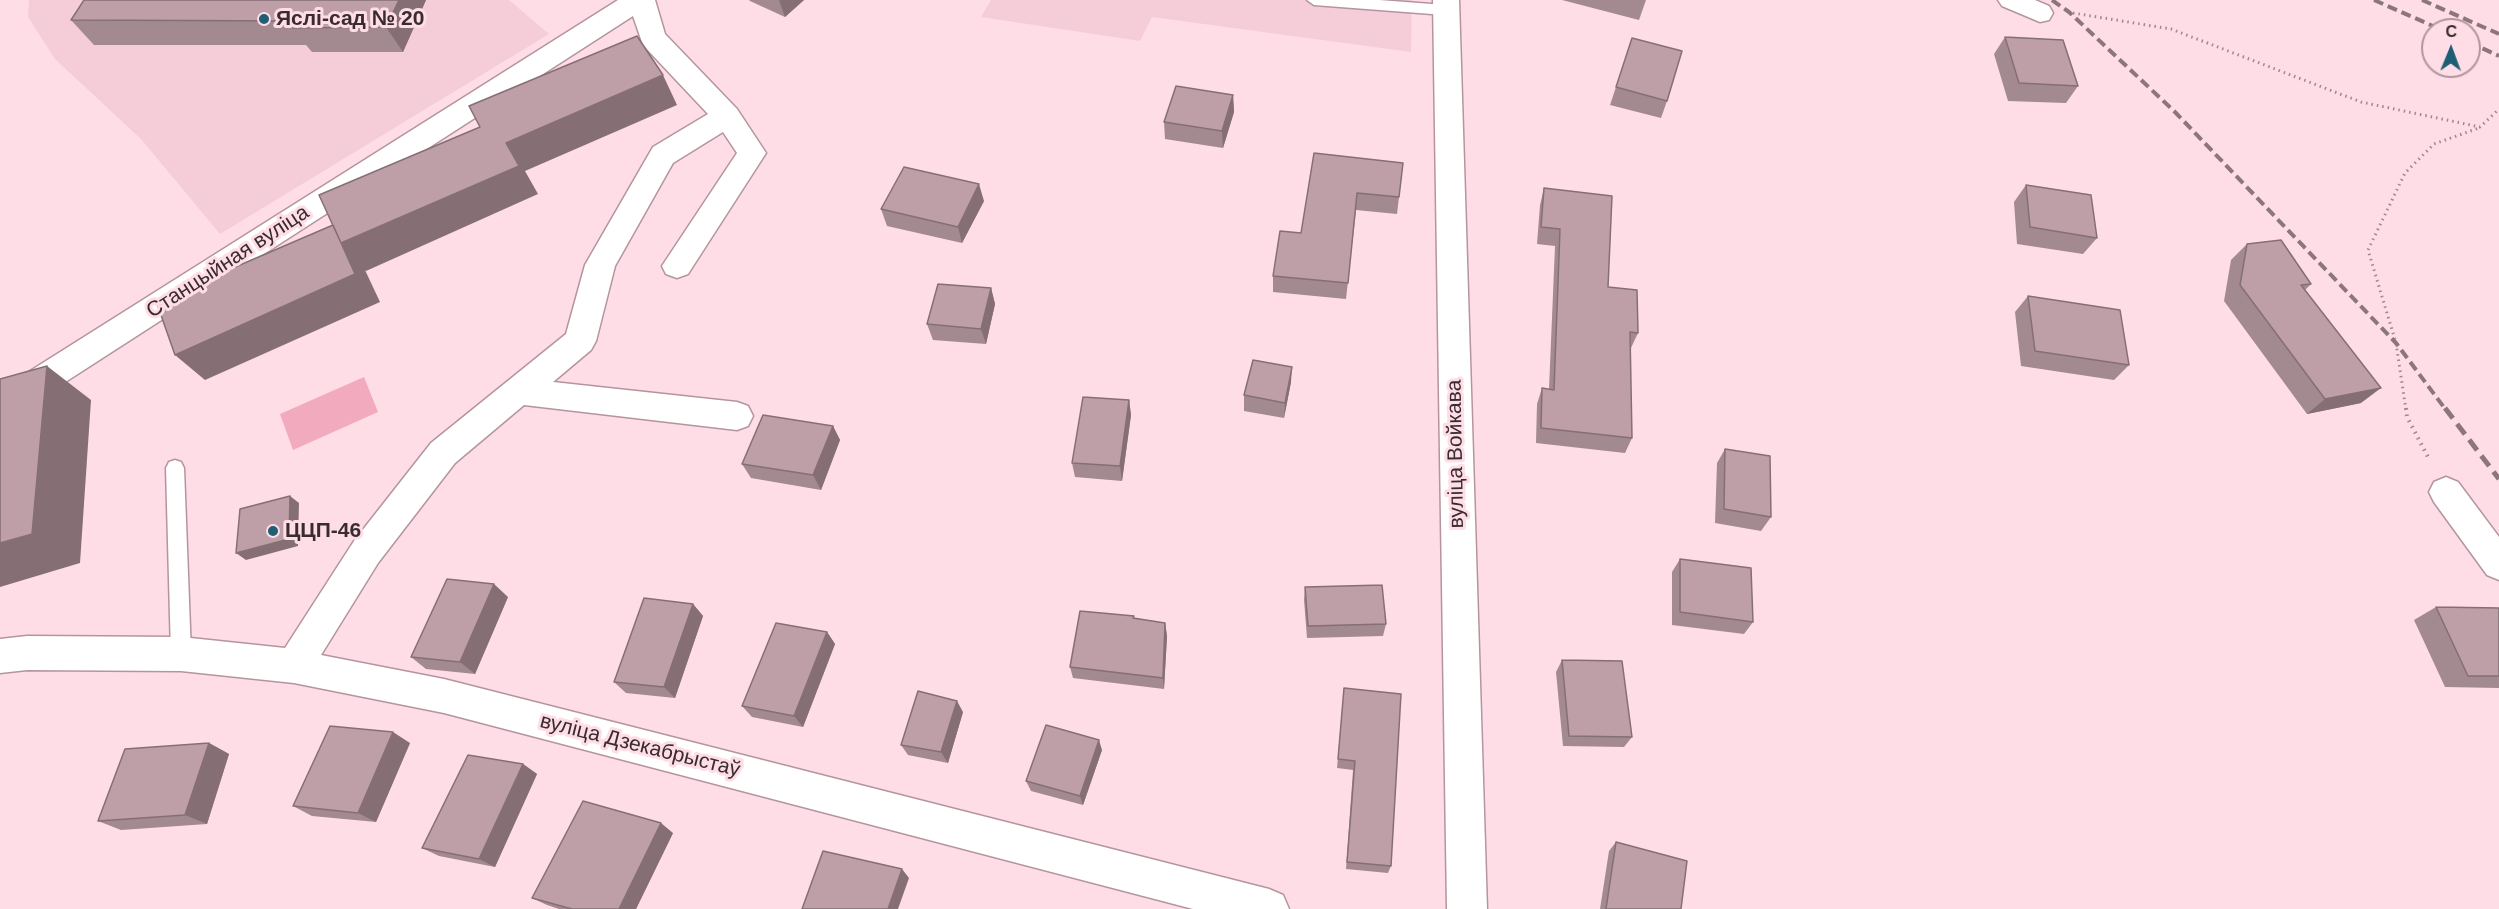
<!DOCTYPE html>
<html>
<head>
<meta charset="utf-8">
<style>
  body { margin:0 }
  #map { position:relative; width:2499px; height:909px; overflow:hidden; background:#ffdde6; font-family:Arial,sans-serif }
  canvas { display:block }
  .north { position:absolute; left:2421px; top:18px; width:60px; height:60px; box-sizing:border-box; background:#ffdde6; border:2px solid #b0969d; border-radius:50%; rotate:1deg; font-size:16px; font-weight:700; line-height:24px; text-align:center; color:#392c30 }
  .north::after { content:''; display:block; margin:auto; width:21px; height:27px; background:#1e5f74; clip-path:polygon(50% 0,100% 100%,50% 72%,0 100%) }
</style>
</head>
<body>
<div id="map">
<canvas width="2499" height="909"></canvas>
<div class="north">С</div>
</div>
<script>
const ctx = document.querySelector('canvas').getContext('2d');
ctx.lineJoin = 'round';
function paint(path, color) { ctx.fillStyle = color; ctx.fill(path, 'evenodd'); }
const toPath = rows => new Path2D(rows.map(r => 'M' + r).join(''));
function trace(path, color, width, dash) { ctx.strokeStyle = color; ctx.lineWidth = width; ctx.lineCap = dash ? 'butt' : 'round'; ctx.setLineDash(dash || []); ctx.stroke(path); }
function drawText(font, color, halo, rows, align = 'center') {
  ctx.font = font + ' Arial,sans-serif'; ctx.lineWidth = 6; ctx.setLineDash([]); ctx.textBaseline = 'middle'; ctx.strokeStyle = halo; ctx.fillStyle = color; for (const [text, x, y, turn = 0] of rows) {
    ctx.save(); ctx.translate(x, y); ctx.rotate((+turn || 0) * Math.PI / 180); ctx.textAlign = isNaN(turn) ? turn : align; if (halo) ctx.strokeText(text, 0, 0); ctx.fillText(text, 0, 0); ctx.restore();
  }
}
paint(toPath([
  [29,0,509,0,549,34,220,234,141,139,55,59,28,17],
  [991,0,1412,0,1411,52,1152,17,1140,41,981,17]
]), '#f5cdd8');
paint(toPath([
  [364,377,378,412,293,450,280,414]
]), '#f1aabe');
const service = toPath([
  [1307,0,1379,0,1445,5,1452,10,1445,15,1314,5,1307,0],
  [175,460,181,462,184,468,191,654,188,660,181,663,174,660,171,654,166,468,169,462,175,460]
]);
const minor = toPath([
  [618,0,655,0,665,34,737,109,766,153,688,274,677,278,666,274,662,266,737,153,723,132,673,163,615,266,596,341,591,350,553,382,737,402,748,406,753,416,748,426,737,430,524,405,455,463,378,563,321,655,444,679,1269,889,1283,895,1289,909,1193,909,444,713,294,683,181,671,27,670,0,673,0,639,27,636,181,637,285,648,354,541,431,443,566,334,585,265,653,147,708,114,643,45,633,16,11,417,0,421,0,390,618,0],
  [1433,0,1459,0,1487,909,1447,909,1433,0],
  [1998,0,2035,0,2049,6,2053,13,2049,20,2040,22,2002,6,1998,0],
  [2446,477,2458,482,2499,537,2499,580,2487,575,2434,502,2429,492,2434,482,2446,477]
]);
trace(service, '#b4959e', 3);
trace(minor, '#b4959e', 3);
trace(toPath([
  [2073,13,2171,29,2361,102,2480,127,2499,109],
  [2406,410,2396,343,2368,250,2405,173,2434,144,2479,128]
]), '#a0888f', 3, [1.5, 4]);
trace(toPath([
  [2406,408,2407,417,2429,459]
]), '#a0888f', 4, [1.5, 5]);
paint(service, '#fff');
paint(minor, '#fff');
trace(toPath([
  [2052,0,2069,12,2174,111,2396,343,2446,410],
  [2374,0,2442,30],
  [2422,0,2499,34],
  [2469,42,2499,56]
]), '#8c767c', 4, [10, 5]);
trace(toPath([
  [2445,408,2499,479]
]), '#8c767c', 5, [13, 7]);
paint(toPath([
  [84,0,426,0,403,52,312,52,306,45,94,45,71,20],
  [749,0,804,0,785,17,750,1],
  [1562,0,1646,0,1639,20],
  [2005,37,2078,86,2066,103,2008,101,1994,54],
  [1616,87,1667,101,1661,118,1610,105],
  [1233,95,1234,112,1223,148,1165,139,1164,122],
  [1314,153,1403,163,1397,214,1356,210,1346,299,1273,292,1273,276,1301,233],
  [2026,185,2097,238,2083,254,2017,244,2014,202],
  [1544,188,1638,333,1631,348,1630,348,1632,438,1625,453,1536,443,1537,404,1542,388,1549,389,1555,246,1537,244,1540,205],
  [984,201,962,243,887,226,881,209],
  [2247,244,2311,284,2305,290,2361,403,2307,414,2224,301,2231,260],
  [991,288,995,304,986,344,933,340,927,324],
  [2028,296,2129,365,2114,380,2021,366,2015,312],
  [1291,382,1284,418,1244,411,1244,395],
  [1129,400,1131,415,1122,481,1075,477,1072,463],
  [833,426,840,440,821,490,751,478,742,464],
  [1725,449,1771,517,1761,531,1715,523,1717,463],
  [1680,559,1753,622,1744,634,1672,625,1672,572],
  [1305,587,1386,624,1383,636,1307,638,1304,600],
  [508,597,475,674,426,669,411,657],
  [693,604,703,616,675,698,626,693,614,682],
  [2436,607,2499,608,2499,688,2445,687,2414,620],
  [1134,618,1165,623,1167,636,1164,689,1073,678,1070,667],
  [827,632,835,644,803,727,752,717,742,706],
  [1562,660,1632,737,1624,747,1563,746,1556,672],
  [1344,688,1391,866,1388,873,1346,869,1353,770,1337,768],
  [963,712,948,763,908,755,901,745],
  [209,743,229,754,207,824,121,830,98,821],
  [410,743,376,822,312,816,293,806],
  [1102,750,1083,805,1031,791,1026,781],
  [523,764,537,774,495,867,439,856,422,848],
  [673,833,636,909,559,909,547,905,532,898],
  [1616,842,1681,909,1600,909,1609,851]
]), '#a38990');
paint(toPath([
  [399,0,426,0,403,52,386,27],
  [779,0,804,0,785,17],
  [663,75,677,105,525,171,538,194,366,271,365,270,380,302,205,380,175,355,333,225,506,143],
  [1233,95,1234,112,1223,148,1222,131],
  [979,184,984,201,962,243,958,227],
  [991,288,995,304,986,344,981,329],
  [47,366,91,400,80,563,0,587,0,543],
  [1292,367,1291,382,1284,418,1285,403],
  [2381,388,2361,403,2307,414,2325,399],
  [1129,400,1131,415,1122,481,1120,466],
  [833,426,840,440,821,490,813,475],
  [290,496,299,503,298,546,246,560,236,553],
  [494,584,508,597,475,674,460,662],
  [693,604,703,616,675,698,664,687],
  [1165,623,1167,636,1164,689,1163,678],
  [827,632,835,644,803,727,794,716],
  [957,701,963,712,948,763,941,752],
  [393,732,410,743,376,822,358,813],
  [1099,740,1102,750,1083,805,1080,796],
  [209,743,229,754,207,824,185,815],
  [523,764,537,774,495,867,479,859],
  [661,823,673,833,636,909,619,909],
  [902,869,909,878,898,909,888,909]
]), '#856f75');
const building = toPath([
  [84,0,399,0,386,27,293,28,296,21,71,20,84,0],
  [637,36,663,75,506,143,519,166,341,243,319,195,480,127,469,106,637,36],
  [2005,37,2063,40,2078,86,2019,83,2005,37],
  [1632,38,1682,51,1667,101,1616,87,1632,38],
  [1176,86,1233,95,1222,131,1164,122,1176,86],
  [1314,153,1403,163,1399,197,1357,193,1348,283,1273,276,1280,231,1301,233,1314,153],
  [904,167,979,184,958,227,881,209,904,167],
  [2026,185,2091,195,2097,238,2030,227,2026,185],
  [1544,188,1612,196,1608,287,1637,290,1638,333,1630,332,1632,438,1541,428,1542,388,1554,390,1560,229,1541,227,1544,188],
  [333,225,355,274,175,355,156,301,333,225],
  [2281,240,2311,284,2301,285,2381,388,2325,399,2240,285,2247,244,2281,240],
  [938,284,991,288,981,329,927,324,938,284],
  [2028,296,2120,310,2129,365,2035,351,2028,296],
  [1253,360,1292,367,1285,403,1244,395,1253,360],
  [47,366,32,534,0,543,0,379,47,366],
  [1083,397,1129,400,1120,466,1072,463,1083,397],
  [763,415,833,426,813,475,742,464,763,415],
  [1725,449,1770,456,1771,517,1724,509,1725,449],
  [290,496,289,539,236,553,240,509,290,496],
  [1680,559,1751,568,1753,622,1680,612,1680,559],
  [447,579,494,584,460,662,411,657,447,579],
  [1382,585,1386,624,1308,626,1305,587,1382,585],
  [644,598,693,604,664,687,614,682,644,598],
  [2436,607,2499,608,2499,676,2468,676,2436,607],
  [1080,611,1134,616,1133,618,1165,623,1163,678,1070,667,1080,611],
  [776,623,827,632,794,716,742,706,776,623],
  [1562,660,1622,661,1632,737,1569,736,1562,660],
  [1344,688,1401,694,1391,866,1347,862,1355,761,1338,759,1344,688],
  [918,691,957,701,941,752,901,745,918,691],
  [1046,725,1099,740,1080,796,1026,781,1046,725],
  [330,726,393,732,358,813,293,806,330,726],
  [209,743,185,815,98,821,125,749,209,743],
  [468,755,523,764,479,859,422,848,468,755],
  [583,801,661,823,619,909,572,909,532,898,583,801],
  [1616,842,1687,861,1681,909,1606,909,1616,842],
  [823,851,902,869,888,909,802,909,823,851]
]);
paint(building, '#be9fa7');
trace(building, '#856f75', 1.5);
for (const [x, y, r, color] of [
  [264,19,6,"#1e5f74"],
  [273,531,6,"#1e5f74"]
]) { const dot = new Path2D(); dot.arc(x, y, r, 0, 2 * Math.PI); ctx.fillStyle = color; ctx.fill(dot); trace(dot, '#ffdde6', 2); }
drawText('bold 21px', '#392c30', '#ffdde6', [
  ["Яслі-сад № 20",276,19],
  ["ЦЦП-46",285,531]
], 'left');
drawText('21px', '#392c30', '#ffdde6', [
  ["Станцыйная вуліца",228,262,-33],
  ["вуліца Войкава",1456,454,-91],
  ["вуліца Дзекабрыстаў",640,746,14]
]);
</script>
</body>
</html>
